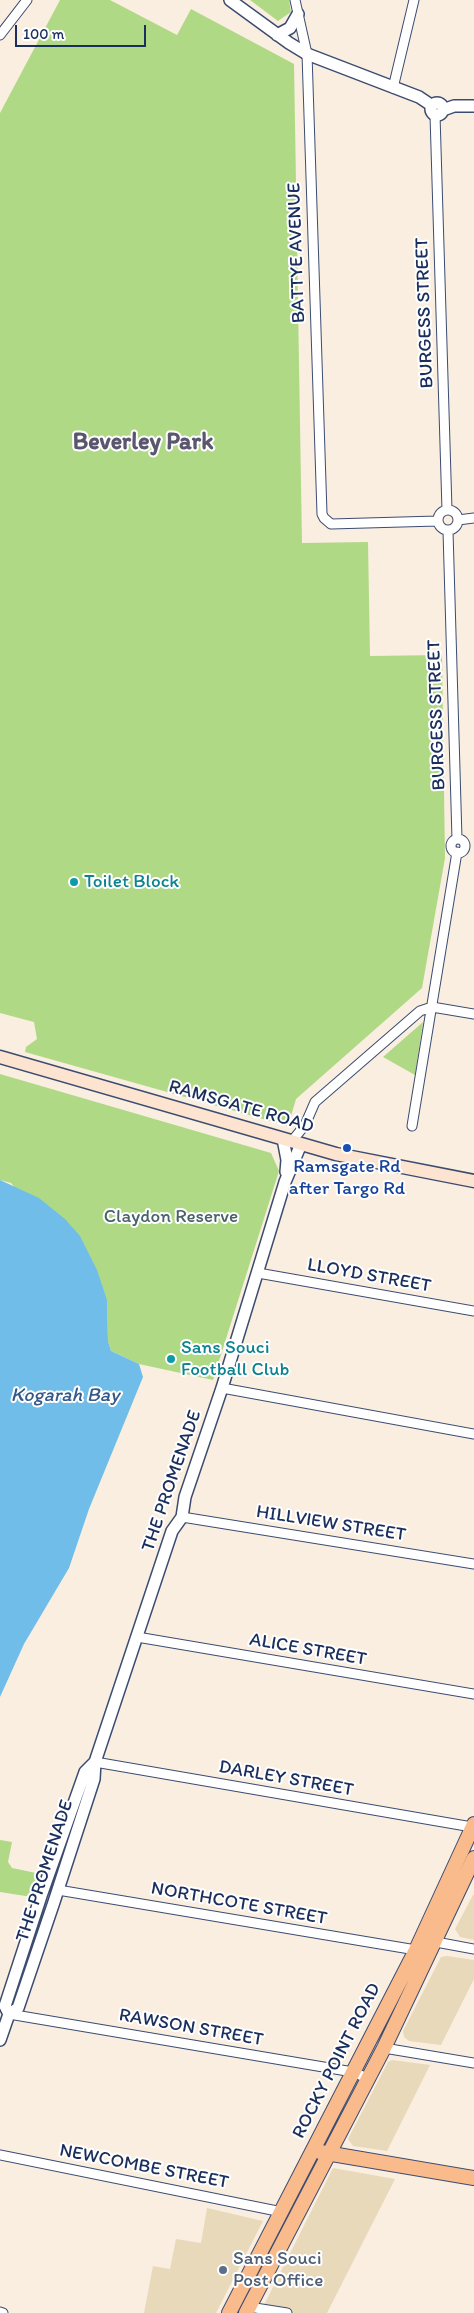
<!DOCTYPE html>
<html>
<head>
<meta charset="utf-8">
<style>
  body { margin:0 }
  #map { position:relative; width:474px; height:2313px; overflow:hidden; background:#f9eedf; font-family:Itim,sans-serif }
  canvas { display:block }
  .scale { position:absolute; left:15px; top:25px; width:131px; height:22px; box-sizing:border-box; border:2px solid #1b2f5e; border-top:0; padding-left:6px; font-size:15px; line-height:18px; white-space:nowrap; color:#1b2f5e; -webkit-text-stroke:4px #fff; paint-order:stroke }
</style>
</head>
<body>
<div id="map">
<canvas width="474" height="2313"></canvas>
<div class="scale">100 m</div>
</div>
<script>
const ctx = document.querySelector('canvas').getContext('2d');
ctx.lineJoin = 'round';
function paint(path, color) { ctx.fillStyle = color; ctx.fill(path, 'evenodd'); }
const toPath = rows => new Path2D(rows.map(r => 'M' + r).join(''));
function trace(path, color, width, dash) { ctx.strokeStyle = color; ctx.lineWidth = width; ctx.lineCap = dash ? 'butt' : 'round'; ctx.setLineDash(dash || []); ctx.stroke(path); }
function drawText(font, color, halo, rows, align = 'center') {
  ctx.font = font + ' Itim,sans-serif'; ctx.lineWidth = 4; ctx.setLineDash([]); ctx.textBaseline = 'middle'; ctx.strokeStyle = halo; ctx.fillStyle = color; for (const [text, x, y, turn = 0] of rows) {
    ctx.save(); ctx.translate(x, y); ctx.rotate((+turn || 0) * Math.PI / 180); ctx.textAlign = isNaN(turn) ? turn : align; if (halo) ctx.strokeText(text, 0, 0); ctx.fillText(text, 0, 0); ctx.restore();
  }
}
paint(toPath([
  [473,1895,474,1895,474,1940,460,1937,455,1929],
  [447,1956,474,1960,474,1979,441,2045,409,2041,404,2037,403,2031,441,1957],
  [392,2060,430,2065,387,2151,353,2146,348,2139,388,2062],
  [333,2168,395,2179,327,2313,260,2313],
  [207,2208,263,2221,216,2313,144,2313,153,2266,170,2269,176,2239,201,2243]
]), '#e8d9ba');
paint(toPath([
  [60,0,110,0,177,35,191,9,294,64,302,543,368,542,370,656,442,655,445,858,422,988,296,1099,288,1126,25,1052,26,1047,37,1039,34,1022,0,1013,0,113],
  [250,0,289,0,291,12,278,21],
  [423,1022,415,1075,383,1057],
  [0,1074,271,1153,279,1171,213,1380,139,1364,111,1351,108,1341,107,1300,11,1183,0,1180],
  [0,1840,12,1842,8,1862,12,1868,41,1874,32,1897,0,1892]
]), '#b0d985');
paint(toPath([
  [0,1180,39,1198,65,1219,80,1236,97,1270,107,1300,108,1341,111,1351,139,1364,143,1377,89,1509,69,1568,24,1644,0,1697]
]), '#70bdea');
const minor = toPath([
  [295,0,307,54,322,514,324,518,331,524,437,521],
  [0,35,27,0],
  [393,88,414,0],
  [435,115,447,510],
  '438 520a10 10 0 1 1 20 0a10 10 0 1 1-20 0Z',
  [458,520,474,518],
  [448,531,457,839],
  '451 846a7 7 0 1 1 14 0a7 7 0 1 1-14 0Z',
  [412,1126,457,852],
  [292,1141,305,1125,315,1102,420,1011,432,1007,474,1014],
  [258,1273,474,1311],
  [222,1388,474,1434],
  [182,1517,474,1564],
  [137,1637,474,1694],
  [95,1762,472,1827],
  [58,1890,416,1950],
  [436,1942,474,1949],
  [9,2014,353,2072,367,2078],
  [384,2048,474,2063],
  [0,2155,282,2212],
  [249,2307,287,2313],
  [0,2312,3,2313]
]);
const tertiary = toPath([
  [230,0,289,43,307,54,419,97,431,105],
  [277,35,290,28,298,14],
  '431 109a6 6 0 1 1 12 0a6 6 0 1 1-12 0Z',
  [443,110,454,106,474,106],
  [283,1139,287,1160,286,1172],
  [9,2014,5,2006,41,1896,85,1772,95,1762],
  [0,2040,9,2014,18,2008,54,1902,94,1779,95,1762,172,1531,182,1517,185,1497,222,1388,285,1182,301,1144]
]);
const secondary = toPath([
  [0,1057,336,1154,474,1181]
]);
const primary = toPath([
  [320,2152,474,2178],
  [229,2313,416,1950,474,1824],
  [246,2313,384,2048,474,1858]
]);
trace(minor, '#3c4c71', 11);
trace(tertiary, '#3c4c71', 14);
trace(secondary, '#3c4c71', 15);
trace(primary, '#3c4c71', 16);
trace(minor, '#fff', 9);
trace(tertiary, '#fff', 11);
trace(secondary, '#fde4d1', 12);
trace(primary, '#fabb8c', 14);
for (const [x, y, r, color] of [
  [74,882,5,"#0f9aa8"],
  [347,1148,5,"#1a4fb4"],
  [171,1359,5,"#0f9aa8"],
  [223,2270,5,"#5c6f8a"]
]) { const dot = new Path2D(); dot.arc(x, y, r, 0, 2 * Math.PI); ctx.fillStyle = color; ctx.fill(dot); trace(dot, '#fff', 2); }
drawText('19px', '#1b2f5e', '#fff', [
  ["BATTYE AVENUE",297,253,-92],
  ["BURGESS STREET",425,313,-92],
  ["BURGESS STREET",437,715,-92],
  ["RAMSGATE ROAD",241,1107,16],
  ["LLOYD STREET",369,1276,10],
  ["THE PROMENADE",172,1481,-71],
  ["HILLVIEW STREET",331,1524,9],
  ["ALICE STREET",308,1650,10],
  ["DARLEY STREET",286,1779,10],
  ["THE PROMENADE",45,1871,-72],
  ["NORTHCOTE STREET",239,1904,10],
  ["RAWSON STREET",191,2028,10],
  ["ROCKY POINT ROAD",337,2061,-63],
  ["NEWCOMBE STREET",144,2167,11]
]);
drawText('19px', '#0d838f', '#fff', [
  ["Toilet Block",84,882],
  ["Sans Souci",181,1348],
  ["Football Club",181,1370]
], 'left');
drawText('19px', '#164399', '#fff', [
  ["Ramsgate Rd",347,1167],
  ["after Targo Rd",347,1189]
]);
drawText('19px', '#48626a', '#fff', [
  ["Claydon Reserve",171,1217]
]);
drawText('19px', '#4e5e75', '#fff', [
  ["Sans Souci",233,2259],
  ["Post Office",233,2281]
], 'left');
drawText('italic 20px', '#355a88', '#fff', [
  ["Kogarah Bay",65,1396]
]);
drawText('bold 24px', '#59566d', '#fff', [
  ["Beverley Park",143,443]
]);
</script>
</body>
</html>
